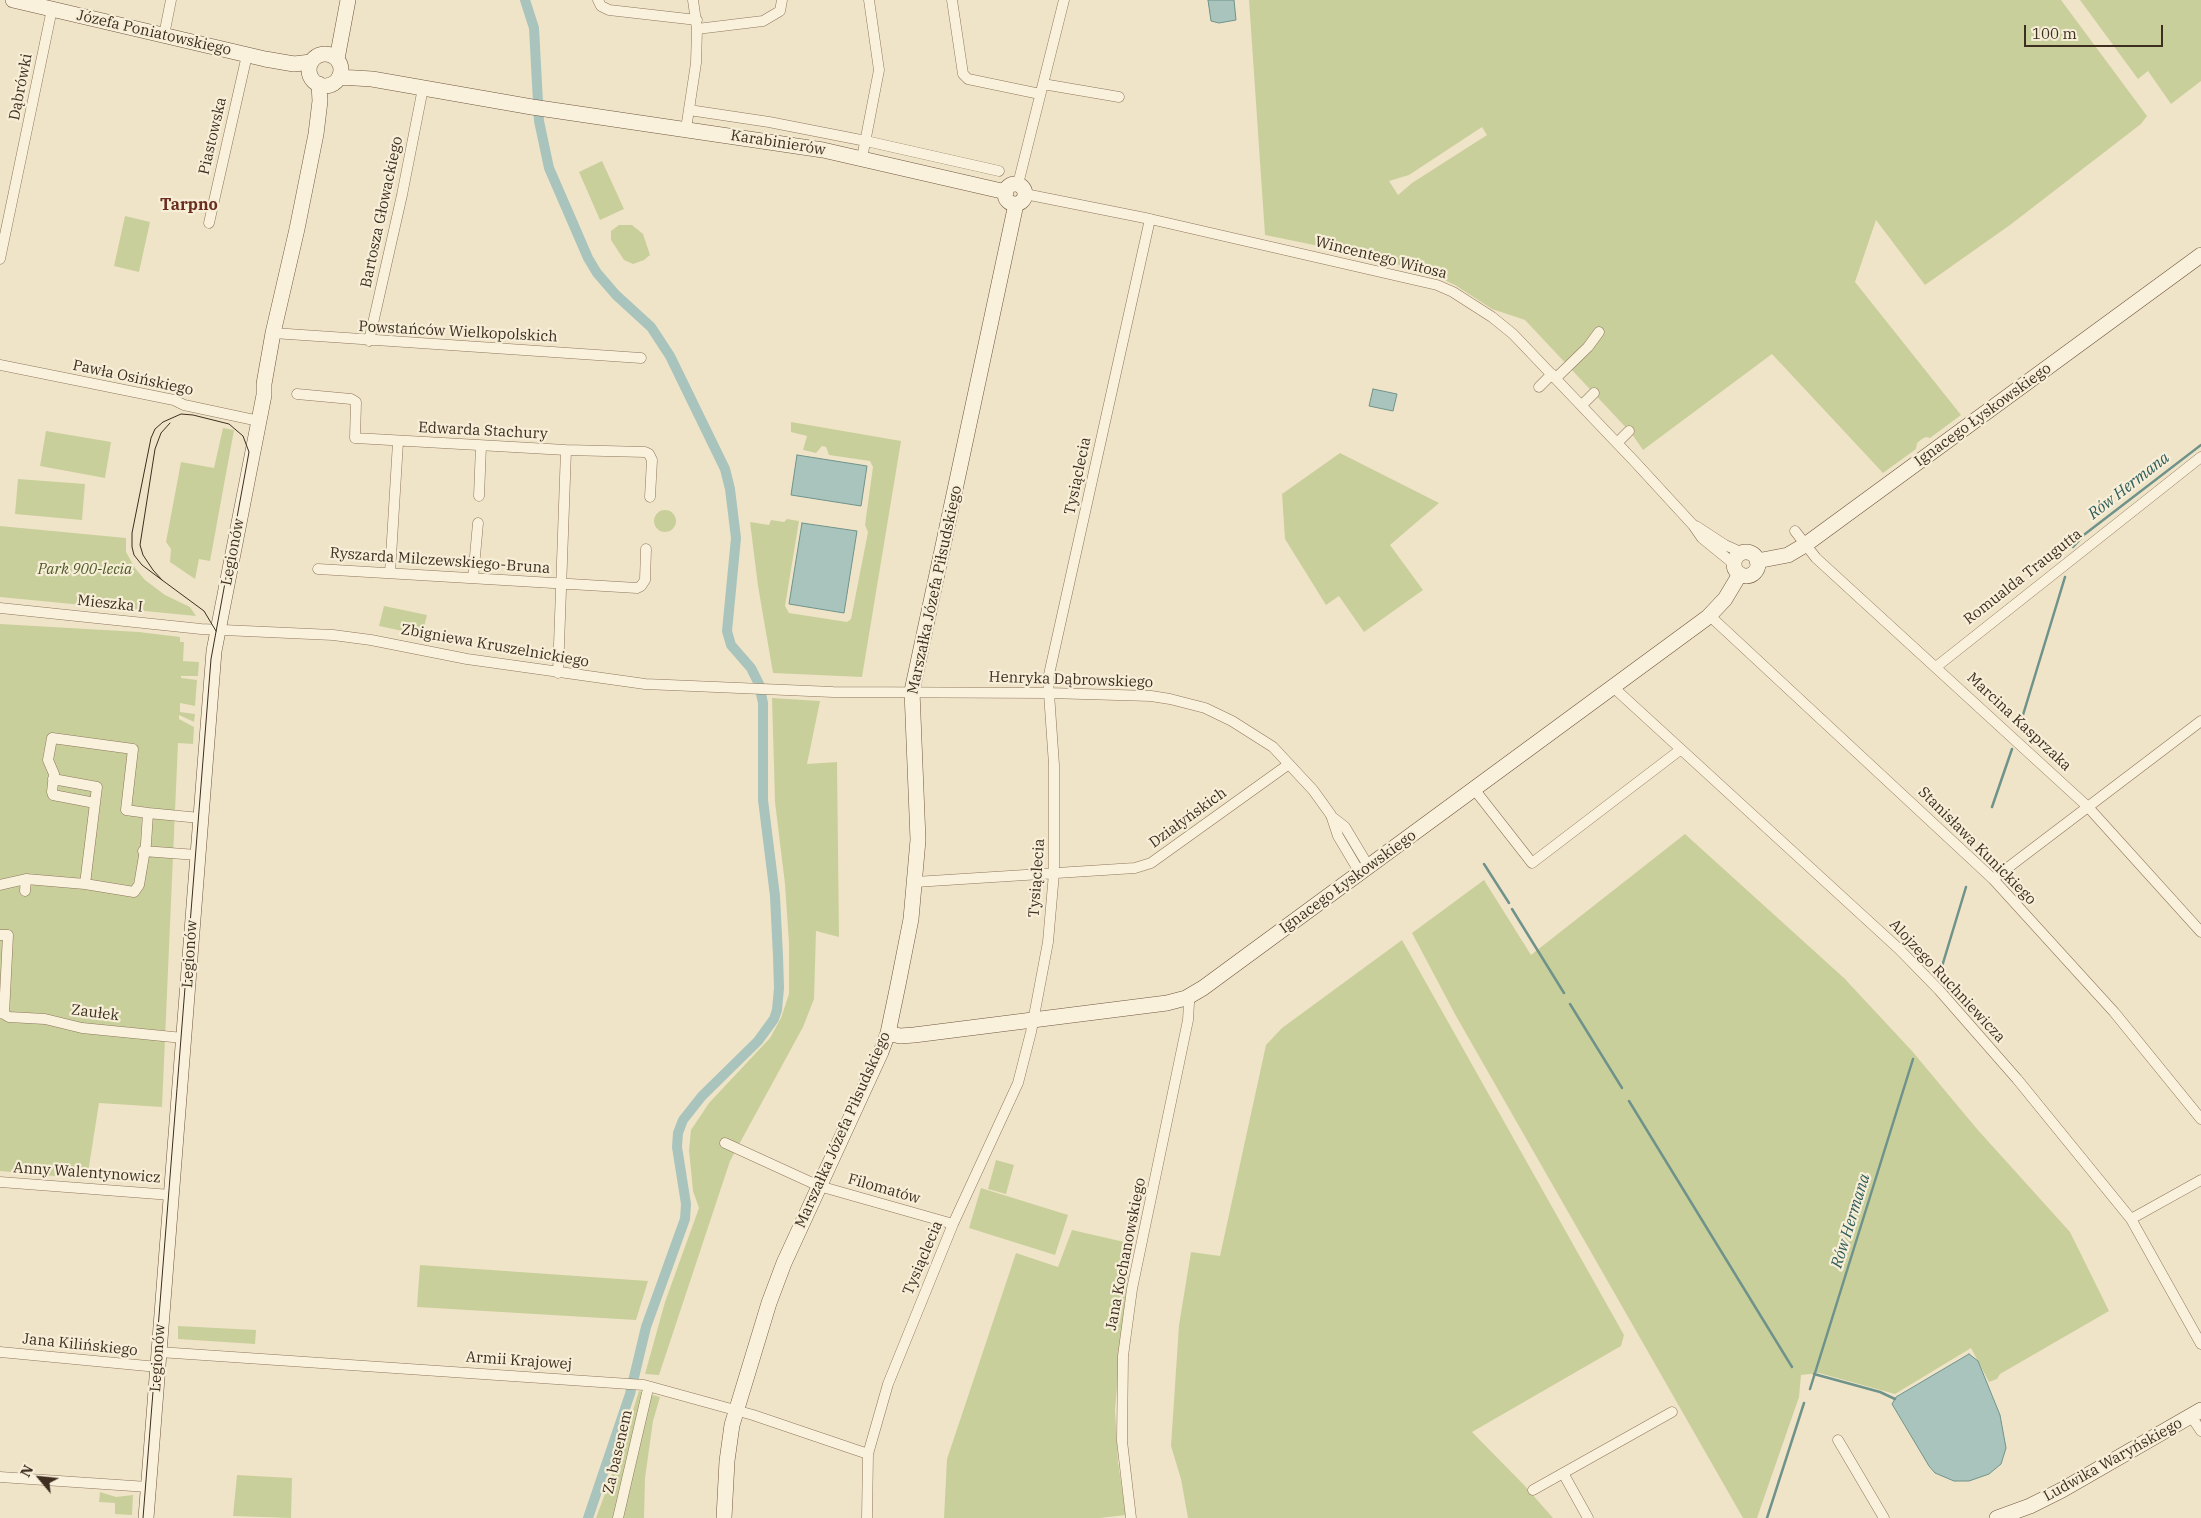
<!DOCTYPE html>
<html>
<head>
<meta charset="utf-8">
<style>
  body { margin:0 }
  #map { position:relative; width:2201px; height:1518px; overflow:hidden; background:#f0e4c8; font-family:"IBM Plex Serif",serif }
  canvas { display:block }
  .north { position:absolute; left:15px; top:1453px; width:50px; height:50px; -webkit-text-stroke:4px #f7eed8; paint-order:stroke; rotate:298deg; font-size:14px; font-weight:700; line-height:20px; text-align:center; color:#3d2e20 }
  .north::after { content:''; display:block; margin:auto; width:18px; height:22px; background:#3d2e20; clip-path:polygon(50% 0,100% 100%,50% 72%,0 100%) }
  .scale { position:absolute; left:2024px; top:25px; width:139px; height:22px; box-sizing:border-box; border:2px solid #3d2e20; border-top:0; padding-left:6px; font-size:15px; line-height:18px; white-space:nowrap; color:#3d2e20; -webkit-text-stroke:4px #f7eed8; paint-order:stroke }
</style>
</head>
<body>
<div id="map">
<canvas width="2201" height="1518"></canvas>
<div class="north">N</div>
<div class="scale">100 m</div>
</div>
<script>
const ctx = document.querySelector('canvas').getContext('2d');
ctx.lineJoin = 'round';
function paint(path, color) { ctx.fillStyle = color; ctx.fill(path, 'evenodd'); }
const toPath = rows => new Path2D(rows.map(r => 'M' + r).join(''));
function trace(path, color, width, dash) { ctx.strokeStyle = color; ctx.lineWidth = width; ctx.lineCap = dash ? 'butt' : 'round'; ctx.setLineDash(dash || []); ctx.stroke(path); }
function drawText(font, color, halo, rows, align = 'center') {
  ctx.font = font + ' "IBM Plex Serif",serif'; ctx.lineWidth = 4.5; ctx.setLineDash([]); ctx.textBaseline = 'middle'; ctx.strokeStyle = halo; ctx.fillStyle = color; for (const [text, x, y, turn = 0] of rows) {
    ctx.save(); ctx.translate(x, y); ctx.rotate((+turn || 0) * Math.PI / 180); ctx.textAlign = isNaN(turn) ? turn : align; if (halo) ctx.strokeText(text, 0, 0); ctx.fillText(text, 0, 0); ctx.restore();
  }
}
paint(toPath([
  [1249,0,2061,0,2147,116,2141,124,2010,225,1925,285,1876,220,1855,282,1961,415,1930,438,1926,437,1922,439,1917,443,1916,449,1883,473,1772,354,1643,450,1632,434,1525,320,1492,309,1455,285,1431,274,1368,256,1265,235],
  [1482,127,1487,135,1412,183,1398,195,1389,181,1409,175],
  [2080,0,2201,0,2201,81,2171,104,2148,71,2138,79],
  [602,161,624,209,600,220,579,172],
  [125,216,150,222,139,272,114,266],
  [619,225,632,225,643,234,650,255,644,260,633,264,624,260,611,240,611,231],
  [791,422,901,441,862,677,773,673,758,586,750,522,769,525,771,520,784,522,787,519,799,521,785,606,789,613,847,622,851,619,868,532,865,525,873,467,870,461,829,455,826,447,822,446,816,453,803,450,807,436,791,432],
  [223,428,234,430,210,561,199,559,195,579,170,562,171,549,166,542,181,462,214,468],
  [46,431,111,442,105,478,40,466],
  [1340,453,1439,503,1390,545,1423,590,1364,632,1339,596,1326,605,1285,539,1282,494],
  [18,479,85,484,82,520,15,514],
  '654 521a11 11 0 1 1 22 0a11 11 0 1 1-22 0Z',
  [0,526,126,538,126,552,135,568,145,580,165,595,190,607,196,616,0,597],
  [384,606,427,615,422,635,379,626],
  [0,624,139,632,180,637,180,642,184,642,183,661,199,662,198,676,181,676,181,678,197,680,195,706,180,703,180,712,195,714,194,722,179,715,179,719,194,727,193,744,178,743,162,1107,99,1103,87,1179,0,1171],
  [772,698,820,701,807,764,837,762,839,937,816,931,814,999,803,1027,730,1161,659,1375,645,1374,665,1302,699,1208,693,1191,689,1150,691,1130,709,1103,770,1038,781,1018,789,994,789,943,785,884,775,802],
  [1685,834,1844,978,1912,1051,1977,1129,2070,1232,2109,1311,2000,1374,1997,1379,1989,1382,1971,1348,1895,1394,1819,1373,1801,1375,1799,1397,1757,1518,1743,1518,1456,1016,1412,933,1484,880,1531,955],
  [1402,940,1624,1335,1621,1346,1472,1432,1524,1485,1553,1518,1188,1518,1181,1479,1171,1446,1179,1325,1191,1252,1220,1256,1266,1045,1282,1028],
  [996,1160,1014,1165,1006,1194,988,1189],
  [981,1188,1068,1215,1055,1255,969,1228],
  [1072,1230,1133,1244,1124,1308,1115,1410,1118,1462,1126,1515,1100,1518,944,1518,947,1459,1016,1253,1058,1267],
  [420,1265,648,1281,636,1320,417,1307],
  [178,1326,256,1330,255,1344,178,1339],
  [639,1391,660,1397,653,1421,645,1478,644,1518,596,1518,618,1458],
  [237,1475,292,1478,291,1518,233,1516],
  [100,1492,116,1497,133,1495,132,1515,115,1514,115,1503,99,1502]
]), '#c9cf9b');
const water = toPath([
  [1208,0,1234,0,1236,20,1219,23,1211,21,1208,0],
  [1373,389,1397,394,1393,411,1369,406,1373,389],
  [797,455,867,466,861,506,791,495,797,455],
  [802,523,857,531,844,613,789,604,802,523],
  [1969,1354,1978,1361,2000,1415,2006,1448,2001,1464,1989,1474,1969,1481,1954,1481,1935,1473,1929,1466,1892,1404,1896,1397,1969,1354]
]);
paint(water, '#a9c4bc');
trace(water, '#6f938a', 1);
trace(toPath([
  [2073,547,2085,534,2201,445],
  [2019,728,2065,577],
  [1992,807,2012,749],
  [1484,864,1509,903],
  [1512,909,1564,993],
  [1940,973,1966,887],
  [1570,1004,1622,1088],
  [1629,1101,1792,1367],
  [1814,1374,1880,1392,1895,1399],
  [1810,1389,1913,1059],
  [1767,1518,1804,1403]
]), '#6f938a', 2.5);
trace(toPath([
  [525,0,534,28,539,121,549,168,588,258,597,273,616,295,651,327,670,356,725,469,730,489,736,538,727,631,731,645,751,668,759,684,763,703,763,800,775,896,778,956,779,988,777,1010,774,1019,758,1041,702,1096,683,1120,678,1133,677,1147,686,1204,685,1219,646,1327,630,1394,588,1518]
]), '#a9c4bc', 10);
const street = toPath([
  [598,0,601,6,609,10,697,20],
  [952,0,963,74,968,79,1040,94],
  [697,29,763,21,780,11,782,0],
  [164,35,171,0],
  [1043,84,1119,97],
  [689,110,769,122,866,141,999,171],
  [686,129,696,63,697,29,693,0],
  [862,158,879,70,869,0],
  [1018,184,1064,0],
  [1025,194,1150,219,1437,285,1453,292,1492,317,1513,334,1636,463,1693,525,1702,538,1734,564],
  [209,223,247,55],
  [0,259,52,9],
  [273,333,641,358],
  [369,341,402,195,423,88],
  [0,365,174,400,184,405,259,421],
  [1556,378,1588,347,1599,332],
  [1539,387,1552,374],
  [297,394,351,399,356,402,355,438,566,450,645,452,649,454,652,460,650,497],
  [1582,405,1594,393],
  [1617,443,1629,431],
  [479,496,481,446],
  [1696,526,1725,545,1743,553],
  [1795,531,1816,558,2088,807,2201,932],
  [318,569,637,588,641,586,645,580,646,549],
  [390,573,398,442],
  [473,578,478,523],
  [0,608,201,629,333,635,371,640,467,659,645,684,833,692,1049,693,1151,696,1170,699,1205,708,1232,721,1273,747,1313,790,1331,815,1338,836,1360,873],
  [1710,616,1993,879,2114,1012,2201,1119],
  [1936,667,2201,457],
  [558,673,566,450],
  [1613,687,1899,949,1939,990,2017,1079,2131,1219,2201,1344],
  [53,779,97,787,95,803],
  [1474,789,1532,863,1680,750],
  [1331,816,1345,827,1369,867],
  [143,851,197,855],
  [1993,879,2201,721],
  [915,882,1135,868,1151,863,1289,764],
  [85,884,95,803,53,795,52,792,54,774,48,760,52,738,133,749,126,810,148,813],
  [0,885,26,879],
  [25,891,26,879,85,884,134,892,139,885,146,844,148,813,200,818],
  [0,935,8,935,4,1014,0,1013],
  [4,1014,9,1017,45,1019,82,1028,183,1038],
  [725,1143,819,1186,953,1224],
  [0,1182,171,1195],
  [2131,1219,2201,1180],
  [0,1352,158,1367],
  [159,1352,644,1385,753,1415,868,1454],
  [2191,1416,2201,1431],
  [1838,1440,1884,1518],
  [1563,1473,1588,1518],
  [0,1477,148,1487],
  [1533,1490,1672,1412],
  [618,1518,647,1393],
  [867,1518,868,1454,888,1384,953,1224,1018,1083,1031,1032,1048,942,1054,873,1054,765,1048,679,1150,219],
  [1131,1518,1122,1441,1123,1356,1132,1289,1188,1020,1189,1003,1186,998]
]);
const secondary = toPath([
  [13,0,265,59,294,64,311,62],
  '309 70a16 16 0 1 1 32 0a16 16 0 1 1-32 0Z',
  [337,59,348,0],
  [339,77,372,79,532,107,823,150,1006,192],
  '1005 194a10 10 0 1 1 20 0a10 10 0 1 1-20 0Z',
  '1734 564a12 12 0 1 1 24 0a12 12 0 1 1-24 0Z',
  [1757,561,1788,555,1805,545,2201,255],
  [888,1033,900,1036,914,1035,1167,1003,1186,998,1203,988,1708,617,1725,599,1740,574],
  [146,1518,214,651,264,395,264,384,273,333,297,229,316,134,320,101,319,84],
  [724,1518,727,1461,732,1425,769,1303,784,1263,881,1052,888,1033,898,985,911,919,918,840,912,691,1016,204],
  [1997,1518,2030,1506,2062,1490,2201,1410]
]);
trace(street, '#8d765c', 11);
trace(secondary, '#6f573f', 16);
trace(street, '#faf1dc', 10);
trace(secondary, '#faf1dc', 15);
trace(toPath([
  [170,423,161,433,155,449,140,545,143,555,153,570,162,580,204,611,216,631],
  [143,1518,211,659,249,452,243,436,229,424,193,415,181,414,163,422,155,429,151,438,132,533,132,547,134,555,142,565,162,580]
]), '#3d2e20', 1);
drawText('15px', '#3d2e20', '#f7eed8', [
  ["Józefa Poniatowskiego",154,33,13],
  ["Dąbrówki",21,87,-79],
  ["Piastowska",213,136,-77],
  ["Karabinierów",778,143,9],
  ["Bartosza Głowackiego",382,212,-78],
  ["Wincentego Witosa",1381,258,14],
  ["Powstańców Wielkopolskich",458,332,3],
  ["Pawła Osińskiego",133,378,12],
  ["Ignacego Łyskowskiego",1983,415,-36],
  ["Edwarda Stachury",483,431,3],
  ["Tysiąclecia",1078,476,-78],
  ["Legionów",233,552,-79],
  ["Ryszarda Milczewskiego-Bruna",440,561,4],
  ["Romualda Traugutta",2023,577,-38],
  ["Marszałka Józefa Piłsudskiego",935,590,-78],
  ["Mieszka I",110,604,6],
  ["Zbigniewa Kruszelnickiego",495,646,10],
  ["Henryka Dąbrowskiego",1071,680,2],
  ["Marcina Kasprzaka",2019,722,43],
  ["Działyńskich",1188,818,-36],
  ["Stanisława Kunickiego",1977,846,45],
  ["Tysiąclecia",1037,878,-86],
  ["Ignacego Łyskowskiego",1348,882,-36],
  ["Legionów",190,954,-86],
  ["Alojzego Ruchniewicza",1947,981,47],
  ["Zaułek",95,1013,7],
  ["Marszałka Józefa Piłsudskiego",843,1130,-66],
  ["Anny Walentynowicz",87,1173,4],
  ["Filomatów",884,1189,16],
  ["Jana Kochanowskiego",1126,1254,-79],
  ["Tysiąclecia",923,1258,-67],
  ["Jana Kilińskiego",80,1345,6],
  ["Legionów",158,1358,-86],
  ["Armii Krajowej",519,1361,4],
  ["Za basenem",618,1452,-77],
  ["Ludwika Waryńskiego",2113,1460,-29]
]);
drawText('italic 15px', '#4d5a26', '#f7eed8', [
  ["Park 900-lecia",85,570]
]);
drawText('bold 16px', '#6b2e1e', '#f7eed8', [
  ["Tarpno",189,205]
]);
drawText('italic 16px', '#2f5d5a', '#f7eed8', [
  ["Rów Hermana",2129,486,-38],
  ["Rów Hermana",1851,1221,-73]
]);
</script>
</body>
</html>
